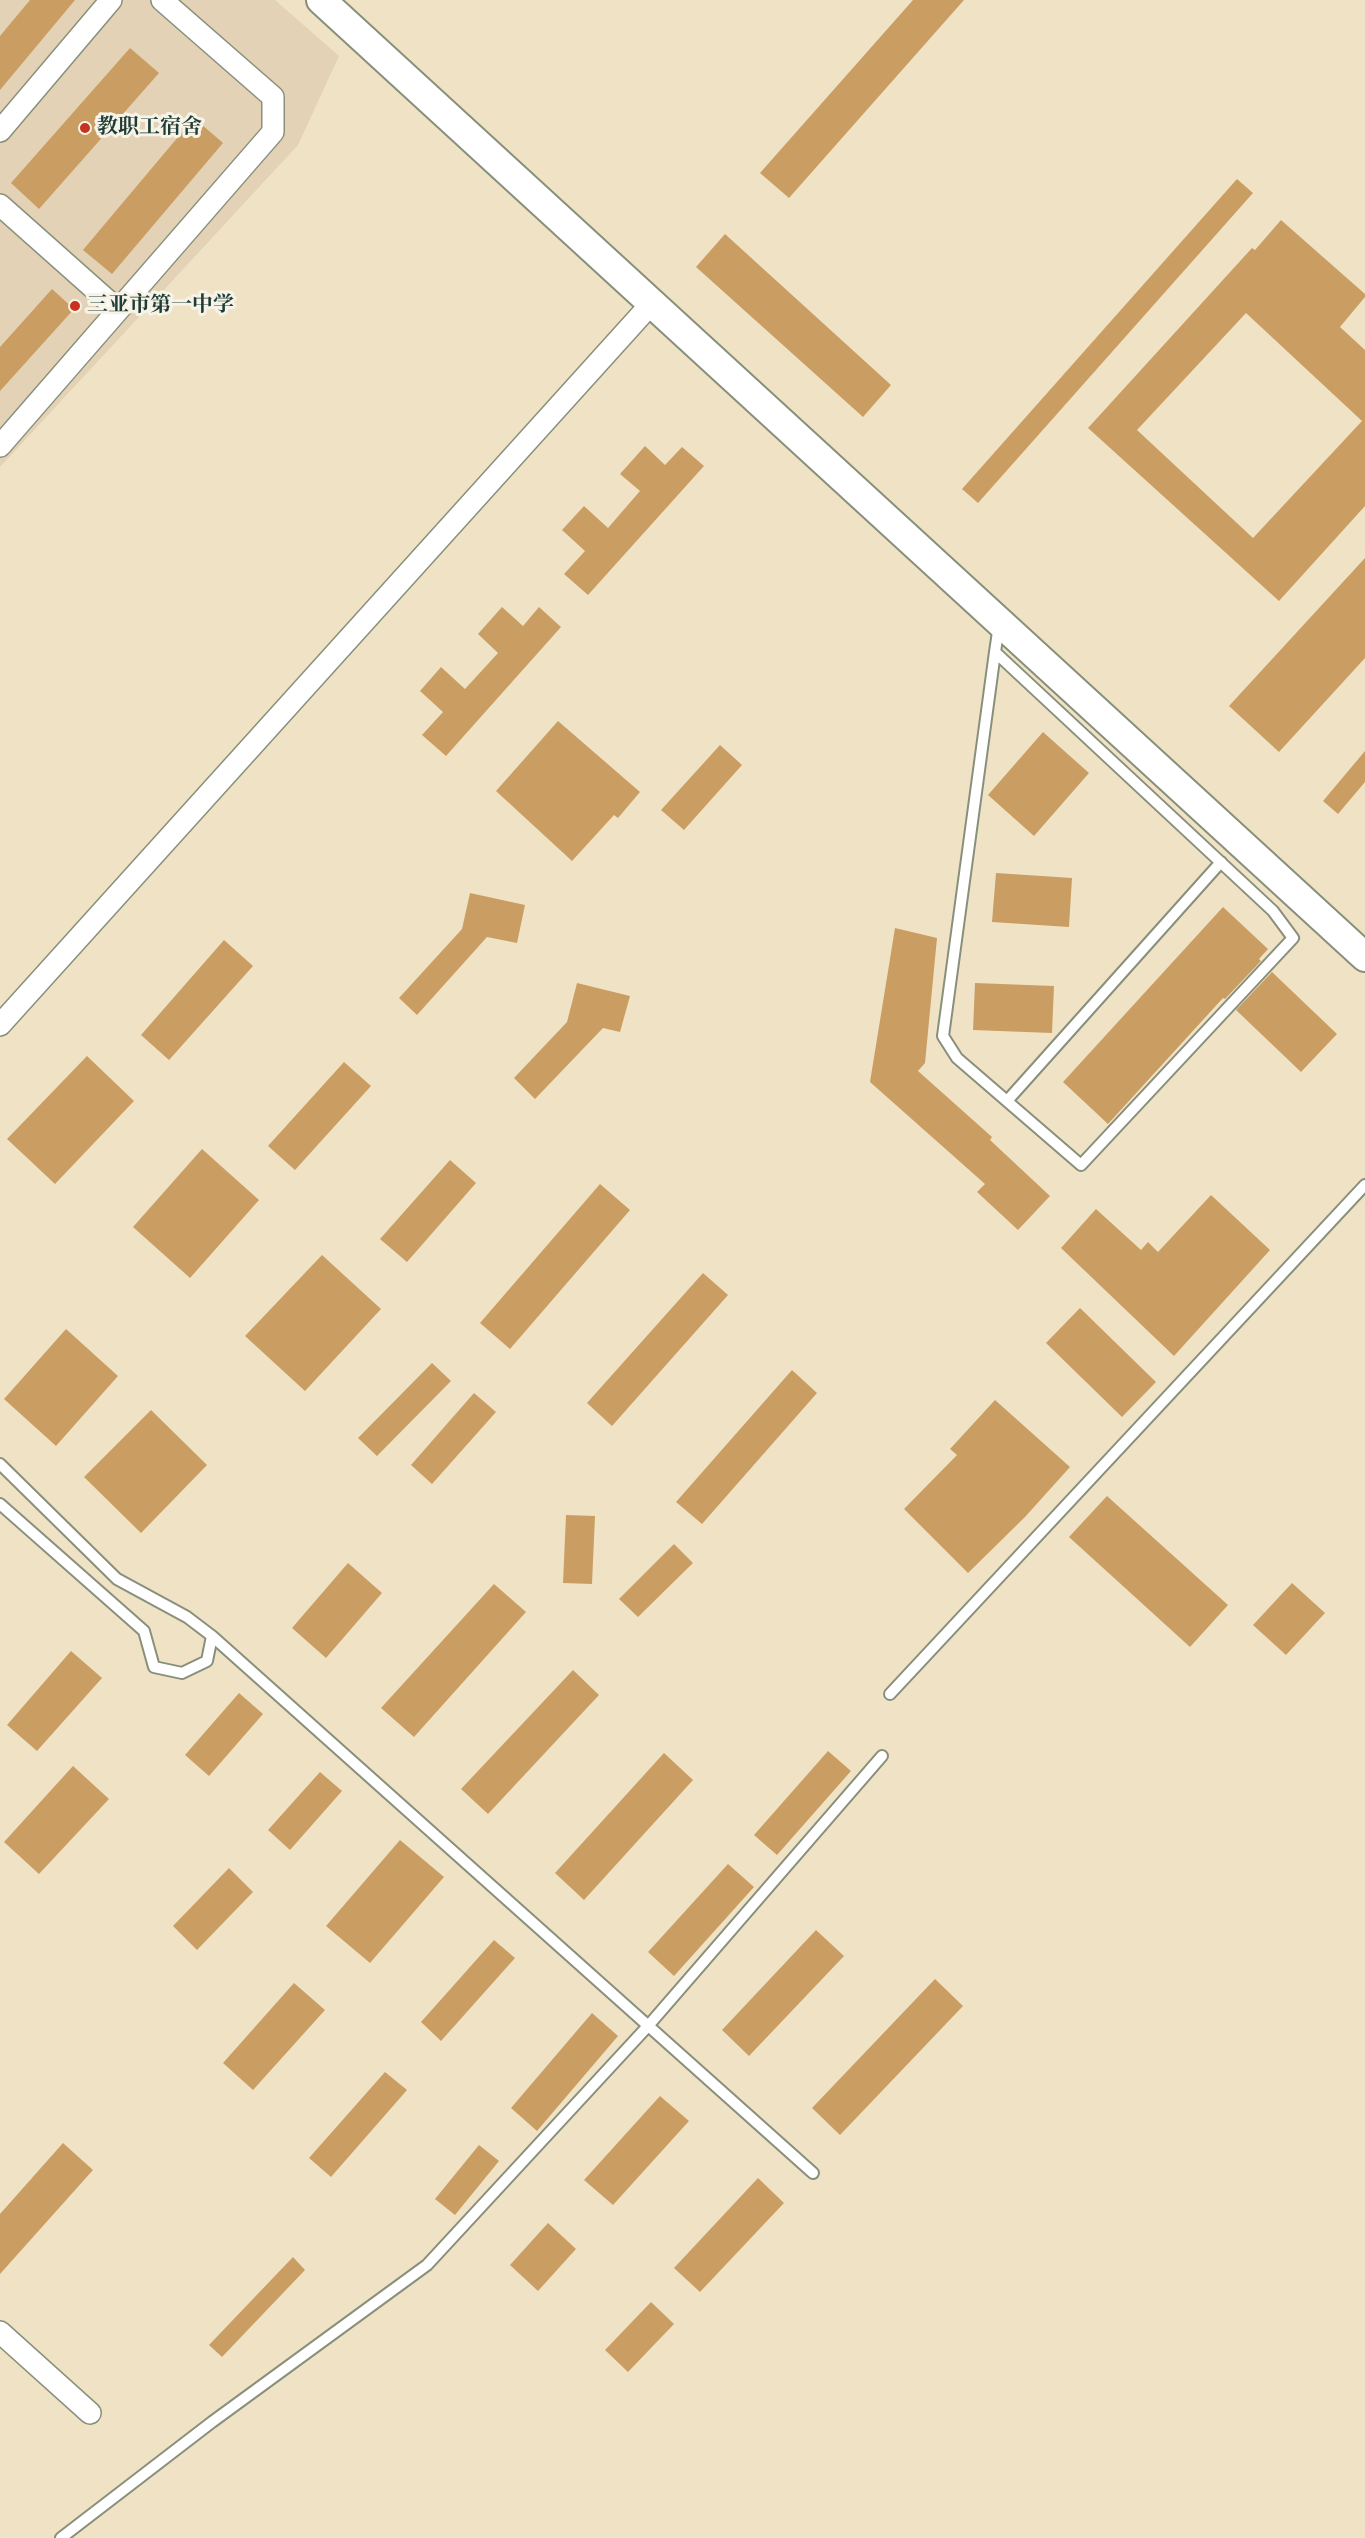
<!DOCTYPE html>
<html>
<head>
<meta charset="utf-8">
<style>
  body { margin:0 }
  canvas { display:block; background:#f0e2c5 }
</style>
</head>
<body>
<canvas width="1365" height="2538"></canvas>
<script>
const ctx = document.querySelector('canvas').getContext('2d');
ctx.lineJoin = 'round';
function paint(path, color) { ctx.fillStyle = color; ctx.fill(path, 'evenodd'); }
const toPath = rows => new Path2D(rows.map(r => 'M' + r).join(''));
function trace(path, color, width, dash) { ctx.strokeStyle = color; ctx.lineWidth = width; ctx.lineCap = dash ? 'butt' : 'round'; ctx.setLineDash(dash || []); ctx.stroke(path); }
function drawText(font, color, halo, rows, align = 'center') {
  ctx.font = font + ' Cardo,"Noto Serif SC",serif'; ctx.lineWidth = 6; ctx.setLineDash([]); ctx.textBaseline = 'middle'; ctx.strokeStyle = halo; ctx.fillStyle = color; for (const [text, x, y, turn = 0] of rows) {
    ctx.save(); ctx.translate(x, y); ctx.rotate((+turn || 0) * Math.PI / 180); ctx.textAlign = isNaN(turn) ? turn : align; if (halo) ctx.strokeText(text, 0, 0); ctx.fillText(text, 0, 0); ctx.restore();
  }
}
paint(toPath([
  [0,0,275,0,339,56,298,145,0,467]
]), '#e3d2b5');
paint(toPath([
  [30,0,75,0,0,90,0,36],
  [913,0,964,0,789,198,760,173],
  [130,48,159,73,39,209,11,183],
  [194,118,223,143,112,274,83,250],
  [1237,179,1253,193,978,503,962,489],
  [1281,220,1365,294,1365,297,1340,327,1365,350,1365,506,1279,601,1088,428,1252,248,1255,250],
  [1246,313,1362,421,1253,538,1137,430],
  [725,234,891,385,863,417,696,267],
  [52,289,74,309,0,391,0,347],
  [645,446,665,465,682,447,704,466,588,595,564,574,585,551,562,530,584,506,608,528,640,491,620,474],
  [1365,558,1365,658,1279,752,1229,706],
  [502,607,523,626,539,607,561,627,446,756,422,735,443,712,420,691,441,667,465,689,498,653,478,634],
  [558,721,640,792,618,818,614,815,572,861,496,791],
  [1043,732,1089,773,1034,836,988,795],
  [720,745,742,765,684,830,661,810],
  [1365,751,1365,782,1338,814,1323,801],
  [996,873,1072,878,1069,927,992,922],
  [470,893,525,905,517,943,487,937,417,1015,399,998,462,929],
  [1223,907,1268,949,1259,959,1261,961,1225,999,1223,998,1108,1124,1063,1082],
  [895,928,937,938,925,1063,918,1071,992,1137,990,1140,1050,1196,1018,1230,977,1192,985,1184,870,1082],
  [224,940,253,966,169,1060,141,1035],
  [1272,972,1337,1034,1301,1072,1236,1010],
  [577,983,630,996,620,1032,603,1028,535,1099,514,1078,567,1022],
  [975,983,1054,986,1052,1033,973,1030],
  [87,1056,134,1101,55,1184,7,1139],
  [344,1062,371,1086,295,1170,268,1146],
  [202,1149,259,1200,190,1278,133,1227],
  [450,1160,476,1183,407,1262,380,1239],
  [600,1184,630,1210,510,1349,480,1323],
  [1211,1195,1270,1250,1174,1356,1061,1248,1096,1209,1141,1250,1148,1242,1158,1252],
  [322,1255,381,1309,305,1391,245,1336],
  [703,1273,728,1295,612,1426,587,1403],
  [1080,1308,1156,1382,1122,1417,1046,1343],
  [66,1329,118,1376,56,1446,4,1399],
  [432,1363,451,1381,377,1456,358,1438],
  [792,1370,817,1393,702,1524,676,1502],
  [474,1393,496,1412,432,1484,411,1465],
  [995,1400,1070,1467,1025,1517,968,1573,904,1509,957,1455,950,1449],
  [151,1410,207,1465,141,1533,84,1477],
  [1107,1496,1228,1605,1190,1647,1069,1537],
  [566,1515,595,1516,592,1584,563,1583],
  [674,1544,693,1563,638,1617,619,1599],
  [348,1563,382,1593,326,1658,292,1628],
  [1292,1583,1325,1613,1286,1655,1253,1625],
  [494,1584,526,1612,414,1737,381,1708],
  [71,1651,102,1678,37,1751,7,1725],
  [573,1670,599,1695,488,1814,461,1789],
  [239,1693,263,1714,209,1776,185,1755],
  [828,1751,851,1771,777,1855,754,1835],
  [664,1753,693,1780,584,1900,555,1873],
  [73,1766,109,1799,39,1874,4,1842],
  [320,1772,342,1791,290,1850,268,1830],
  [400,1840,444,1877,370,1963,326,1926],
  [728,1864,754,1887,674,1976,648,1952],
  [229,1868,253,1892,197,1950,173,1926],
  [816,1930,844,1956,749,2056,722,2030],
  [494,1940,515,1958,441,2041,421,2022],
  [935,1979,963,2006,840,2135,812,2108],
  [294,1983,325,2010,253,2090,223,2063],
  [592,2013,618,2036,537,2131,511,2108],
  [385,2072,407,2090,331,2177,309,2158],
  [660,2096,689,2121,613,2205,584,2180],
  [63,2143,93,2170,0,2274,0,2214],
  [479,2145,499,2161,455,2215,435,2199],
  [758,2178,784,2203,700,2292,674,2268],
  [548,2223,576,2249,538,2291,510,2265],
  [293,2257,305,2270,222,2357,209,2345],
  [651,2302,674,2324,628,2372,605,2350]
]), '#ca9e63');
const lane = toPath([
  [995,652,1273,911,1293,938,1081,1165,957,1058,943,1036,995,652,999,625],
  [1007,1101,1221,862],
  [0,1464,117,1579,187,1617,212,1636,207,1661,182,1673,154,1667,144,1631,0,1504],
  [212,1636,813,2173],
  [890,1694,1365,1185],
  [61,2538,212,2422,427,2265,648,2026,882,1756]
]);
const street = toPath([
  [0,131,111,0],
  [0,205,117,309],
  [0,446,273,132,273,97,162,0],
  [0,1025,651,304],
  [0,2332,90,2413]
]);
const secondary = toPath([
  [321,0,1365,957]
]);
trace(lane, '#88907c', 14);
trace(street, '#88907c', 24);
trace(secondary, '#88907c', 32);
trace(lane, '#fff', 10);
trace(street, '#fff', 21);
trace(secondary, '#fff', 28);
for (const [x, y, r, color] of [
  [85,128,6,"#c8321e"],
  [75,306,6,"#c8321e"]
]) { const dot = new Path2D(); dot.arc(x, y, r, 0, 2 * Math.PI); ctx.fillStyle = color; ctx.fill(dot); trace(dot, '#f7f3e8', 2); }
drawText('bold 21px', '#1f3d34', '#f7f3e8', [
  ["教职工宿舍",97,128],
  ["三亚市第一中学",87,306]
], 'left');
</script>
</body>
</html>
